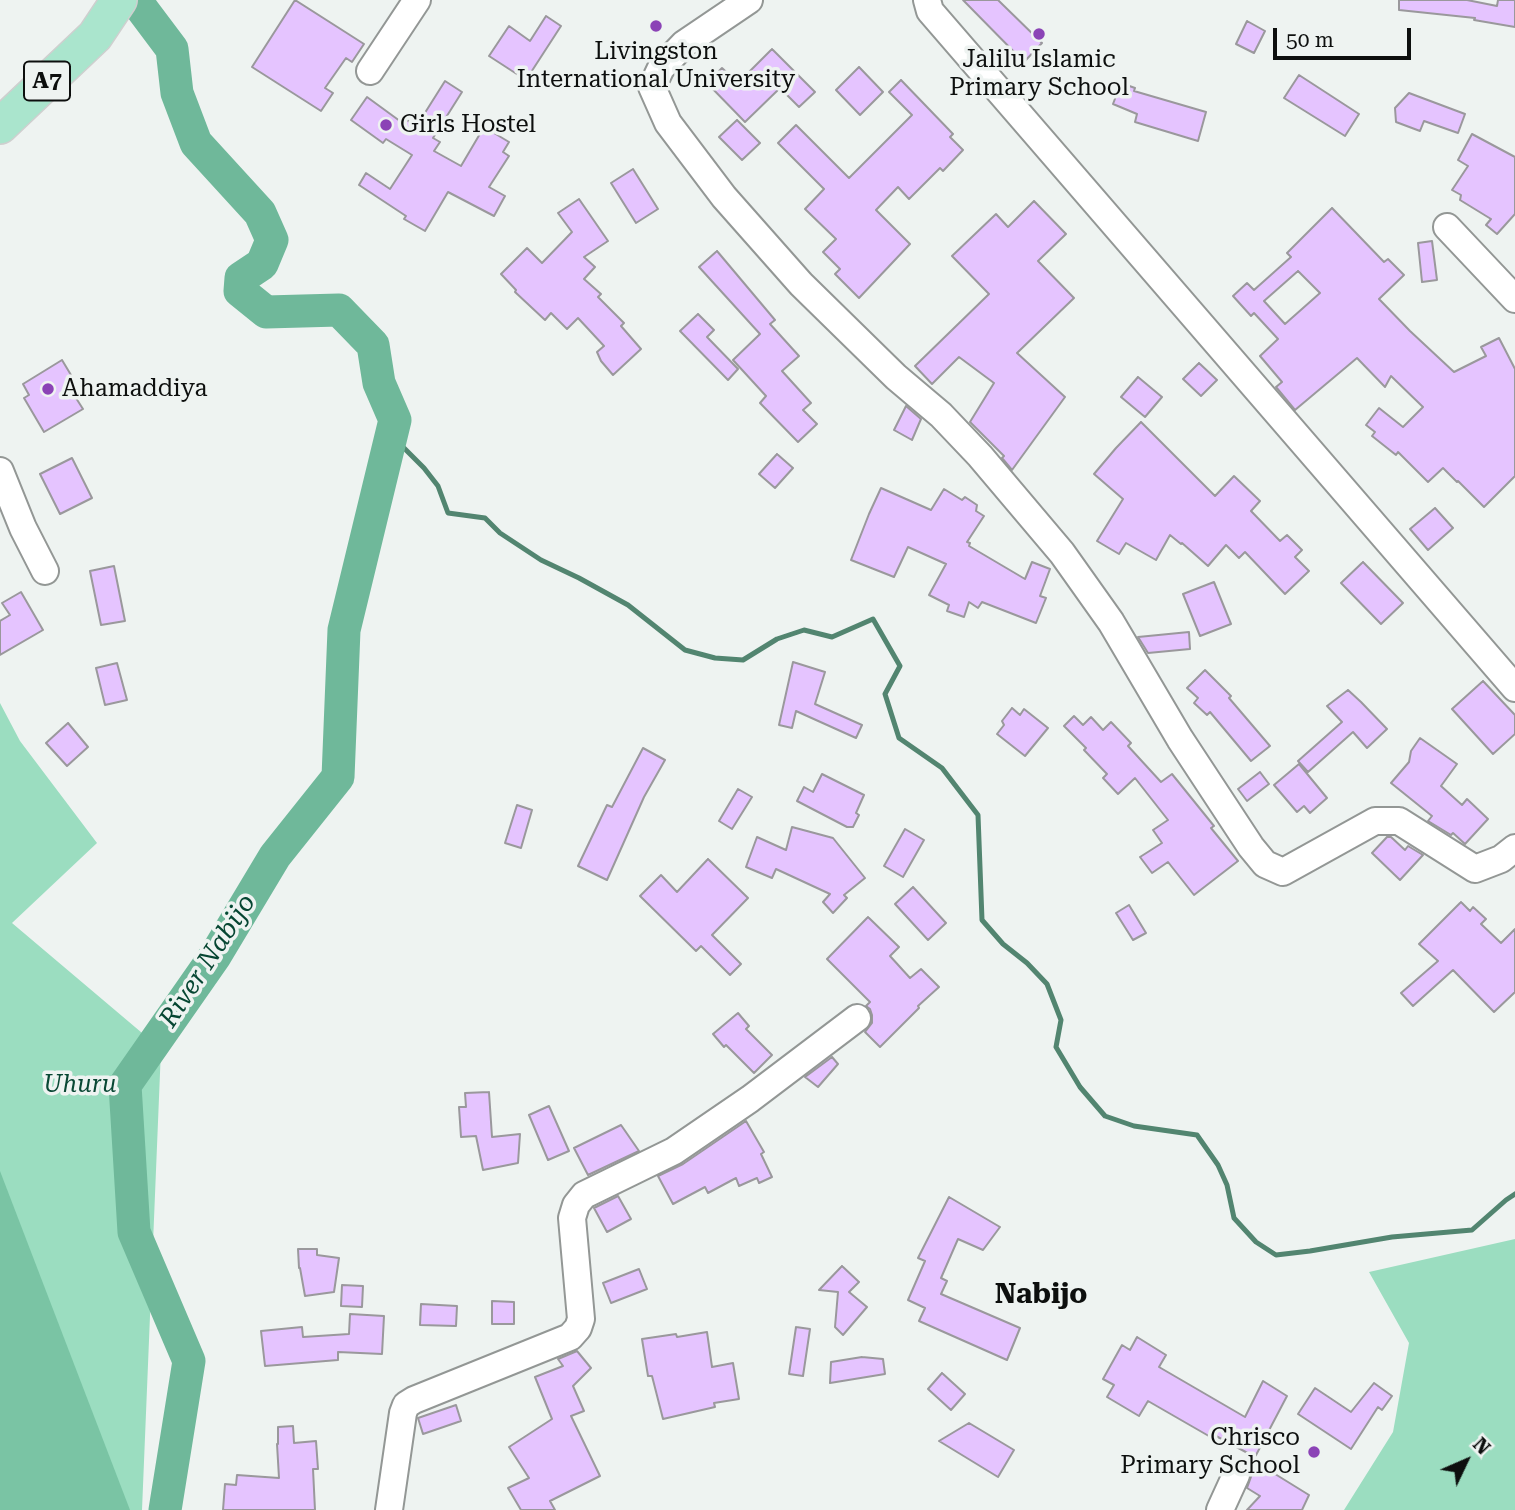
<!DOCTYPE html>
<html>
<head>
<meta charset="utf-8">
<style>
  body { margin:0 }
  #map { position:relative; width:1515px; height:1510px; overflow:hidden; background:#eef3f1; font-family:"Roboto Serif",serif }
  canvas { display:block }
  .north { position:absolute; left:1431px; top:1426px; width:70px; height:70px; -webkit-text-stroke:5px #eef3f1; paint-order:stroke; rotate:46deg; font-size:19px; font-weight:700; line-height:28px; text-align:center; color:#0d0f0e }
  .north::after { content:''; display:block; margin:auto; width:24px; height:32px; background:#0d0f0e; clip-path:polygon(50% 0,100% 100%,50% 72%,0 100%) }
  .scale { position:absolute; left:1273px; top:28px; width:138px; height:32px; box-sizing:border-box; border:4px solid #0d0f0e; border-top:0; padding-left:9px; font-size:21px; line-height:24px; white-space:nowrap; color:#0d0f0e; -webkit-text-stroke:5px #eef3f1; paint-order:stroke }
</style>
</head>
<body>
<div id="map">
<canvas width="1515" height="1510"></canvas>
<div class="north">N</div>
<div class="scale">50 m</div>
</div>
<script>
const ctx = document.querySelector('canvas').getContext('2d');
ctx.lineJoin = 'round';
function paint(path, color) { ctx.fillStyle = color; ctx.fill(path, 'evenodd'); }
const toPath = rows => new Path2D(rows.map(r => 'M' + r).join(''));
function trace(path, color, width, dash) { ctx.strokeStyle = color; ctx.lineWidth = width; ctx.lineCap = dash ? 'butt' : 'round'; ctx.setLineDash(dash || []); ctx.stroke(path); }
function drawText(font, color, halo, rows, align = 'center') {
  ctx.font = font + ' "Roboto Serif",serif'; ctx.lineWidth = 7; ctx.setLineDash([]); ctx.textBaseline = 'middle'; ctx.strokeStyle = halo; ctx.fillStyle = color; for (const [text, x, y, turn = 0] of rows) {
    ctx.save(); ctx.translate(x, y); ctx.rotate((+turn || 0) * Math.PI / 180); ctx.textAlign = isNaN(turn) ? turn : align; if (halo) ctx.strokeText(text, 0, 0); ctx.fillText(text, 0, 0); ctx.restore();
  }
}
paint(toPath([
  [0,703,20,741,97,843,12,923,161,1049,142,1510,0,1510],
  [1515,1239,1515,1510,1344,1510,1393,1432,1409,1343,1369,1272]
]), '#9bddc0');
paint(toPath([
  [0,1171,130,1510,0,1510]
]), '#7ac4a4');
trace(toPath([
  [391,435,424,468,438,486,448,513,485,518,500,533,541,560,579,578,628,605,685,650,715,658,743,660,777,639,804,630,832,637,873,619,900,666,885,694,899,738,942,768,978,815,982,920,1003,944,1027,963,1047,984,1061,1020,1056,1047,1080,1087,1105,1116,1134,1126,1197,1135,1218,1165,1227,1185,1234,1218,1256,1242,1276,1255,1310,1251,1392,1237,1472,1230,1506,1200,1515,1194]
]), '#528570', 5);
trace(toPath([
  [138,0,142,9,172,49,177,93,196,143,260,213,272,240,262,264,241,278,240,291,266,312,339,310,373,345,379,383,395,420,344,630,338,777,275,856,215,956,125,1085,134,1232,189,1361,165,1510]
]), '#6fb89a', 33);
const building = toPath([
  [295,0,364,44,352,62,346,58,325,88,333,93,321,111,252,67,295,0],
  [963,0,998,0,1042,43,1024,62,963,0],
  [1399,0,1467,0,1497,6,1498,0,1515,0,1515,27,1474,20,1475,18,1399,10,1399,0],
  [546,16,561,26,526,80,489,56,509,26,530,41,546,16],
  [1247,21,1265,31,1254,53,1236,44,1247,21],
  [772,49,815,92,799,107,780,88,745,122,707,83,722,68,738,83,772,49],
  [859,67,883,92,860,115,836,90,859,67],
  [1299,75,1359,114,1345,136,1284,98,1299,75],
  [901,80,953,134,950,137,963,150,943,171,940,168,909,199,898,187,876,210,910,244,859,298,835,274,840,269,823,252,836,239,805,209,824,189,778,143,796,125,849,178,912,115,889,92,901,80],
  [445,81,462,92,433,138,440,142,434,151,461,166,484,127,509,142,503,152,509,156,489,187,505,196,494,216,448,192,425,231,404,219,406,216,359,185,366,173,390,189,412,155,386,139,383,143,351,120,367,97,404,124,407,120,416,127,445,81],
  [1121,83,1135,88,1134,91,1206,112,1198,141,1135,122,1137,114,1113,104,1121,83],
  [1409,93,1465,114,1458,133,1424,121,1420,131,1396,122,1395,108,1409,93],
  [737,120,760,143,742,160,719,137,737,120],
  [1472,134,1515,157,1515,214,1497,234,1486,225,1491,219,1460,200,1461,195,1452,190,1468,166,1458,160,1472,134],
  [633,169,658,209,636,223,611,183,633,169],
  [579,199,608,241,584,257,595,267,584,279,601,294,598,297,624,323,621,326,641,349,613,375,601,361,597,352,604,346,578,318,567,329,551,313,545,320,515,292,516,290,501,274,527,248,542,263,572,232,558,213,579,199],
  [1034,201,1066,234,1038,261,1074,298,1017,353,1065,397,1012,470,1002,458,1004,456,970,422,994,383,959,357,932,384,915,366,989,294,952,256,996,214,1008,227,1034,201],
  [1332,208,1384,262,1388,259,1404,275,1379,299,1410,331,1454,372,1486,356,1481,347,1499,338,1515,369,1515,476,1484,507,1458,481,1457,482,1443,468,1428,482,1398,452,1396,455,1372,436,1375,432,1366,425,1379,408,1403,427,1423,407,1391,376,1385,387,1357,358,1295,410,1276,387,1282,382,1260,356,1278,339,1254,313,1251,316,1233,296,1247,283,1254,290,1291,257,1287,253,1332,208],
  [1298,271,1320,293,1285,324,1264,301,1298,271],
  [1432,241,1437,280,1422,282,1418,243,1432,241],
  [717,251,775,320,770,324,799,356,782,371,811,403,803,410,817,424,798,442,760,403,766,396,733,360,760,334,699,267,717,251],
  [698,314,714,330,707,337,738,369,728,380,680,331,698,314],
  [62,360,74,380,67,384,83,409,44,432,24,398,29,395,23,384,62,360],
  [1199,363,1217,380,1201,396,1183,379,1199,363],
  [1138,377,1162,397,1145,417,1121,397,1138,377],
  [906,406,921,419,912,440,894,430,906,406],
  [1141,422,1215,496,1234,476,1260,501,1251,511,1280,541,1287,535,1302,550,1295,557,1309,571,1285,594,1245,552,1239,558,1226,545,1208,566,1182,543,1181,544,1170,535,1156,560,1126,543,1119,554,1097,541,1123,499,1094,474,1116,448,1141,422],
  [777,454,793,468,775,488,759,474,777,454],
  [72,458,92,498,60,514,40,474,72,458],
  [881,488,931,510,944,489,962,500,965,497,977,505,976,511,984,516,967,542,970,543,969,546,1025,579,1032,562,1050,569,1040,596,1046,598,1036,623,982,602,978,608,969,602,964,617,947,611,949,605,929,595,946,564,908,547,894,577,851,560,869,514,881,488],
  [1435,508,1453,528,1428,550,1410,529,1435,508],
  [1363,562,1403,603,1381,624,1341,583,1363,562],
  [114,566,125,621,101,625,90,571,114,566],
  [1214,582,1231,624,1200,636,1183,594,1214,582],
  [21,592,43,630,0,655,0,621,10,615,2,603,21,592],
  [1189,632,1190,649,1148,653,1138,637,1189,632],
  [793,662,825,672,815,704,862,725,856,738,796,711,792,728,779,725,793,662],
  [117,663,127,700,105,705,96,668,117,663],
  [1205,670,1231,696,1229,698,1270,746,1251,761,1210,712,1207,715,1194,703,1198,698,1187,688,1205,670],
  [1483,681,1515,715,1515,734,1493,754,1452,709,1483,681],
  [1348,690,1361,702,1387,729,1367,748,1353,732,1308,772,1298,761,1342,722,1327,706,1348,690],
  [1012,708,1020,715,1024,709,1048,728,1025,756,997,734,1004,725,1002,721,1012,708],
  [1074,716,1083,725,1091,717,1103,730,1111,722,1131,743,1128,746,1161,782,1172,774,1214,826,1211,828,1238,861,1194,895,1168,862,1152,873,1140,857,1162,843,1153,830,1168,820,1135,778,1118,794,1103,778,1107,774,1084,750,1086,748,1064,726,1074,716],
  [68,723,88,747,67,766,46,743,68,723],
  [1420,738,1457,764,1441,786,1462,805,1467,799,1488,819,1465,844,1453,833,1451,835,1428,821,1432,816,1391,783,1409,762,1411,751,1420,738],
  [643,748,665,760,644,797,607,880,578,866,607,805,612,807,643,748],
  [1299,764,1327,798,1310,813,1304,806,1297,812,1274,785,1299,764],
  [1260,772,1269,784,1247,801,1238,789,1260,772],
  [822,774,864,795,856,813,859,815,853,827,847,827,797,801,804,787,813,792,822,774],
  [738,789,752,797,732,829,719,821,738,789],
  [517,805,532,810,521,848,505,843,517,805],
  [792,827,833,838,865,878,844,895,847,898,833,913,823,902,830,894,776,869,772,878,746,867,757,837,786,850,792,827],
  [905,829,924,840,903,877,884,866,905,829],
  [1387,837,1391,837,1405,850,1408,846,1423,855,1400,880,1372,853,1387,837],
  [708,859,748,898,712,935,741,964,730,975,701,946,696,951,640,896,661,875,677,892,708,859],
  [913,887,946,923,928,940,895,904,913,887],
  [1461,902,1470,911,1473,907,1486,919,1481,924,1501,943,1515,929,1515,992,1494,1012,1453,970,1413,1006,1401,993,1438,961,1419,944,1461,902],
  [1129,905,1146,933,1133,940,1116,913,1129,905],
  [868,917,899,947,890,956,910,978,921,969,939,987,918,1006,919,1008,880,1047,865,1032,872,1023,872,1015,870,1009,866,1006,870,1002,827,959,868,917],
  [738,1013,749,1026,746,1029,772,1055,754,1073,726,1045,724,1047,713,1034,738,1013],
  [832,1057,838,1064,818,1087,805,1077,832,1057],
  [489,1092,492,1137,520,1134,518,1163,483,1170,476,1136,461,1137,459,1107,466,1107,465,1093,489,1092],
  [549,1106,569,1151,548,1160,529,1115,549,1106],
  [746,1121,764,1152,761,1154,772,1177,759,1183,757,1178,739,1186,736,1178,708,1193,705,1187,673,1204,658,1176,683,1164,746,1121],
  [621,1125,639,1151,588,1175,574,1148,621,1125],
  [618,1196,631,1219,607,1232,594,1208,618,1196],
  [949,1197,1000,1227,983,1250,958,1239,941,1278,947,1281,941,1294,1020,1328,1007,1360,919,1321,925,1308,908,1300,925,1261,918,1258,949,1197],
  [298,1249,317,1249,317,1255,339,1258,334,1292,305,1296,300,1268,299,1268,298,1249],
  [842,1266,859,1282,849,1292,867,1307,843,1335,835,1327,838,1292,819,1290,842,1266],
  [639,1269,647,1289,611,1303,603,1283,639,1269],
  [342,1285,363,1286,362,1307,341,1306,342,1285],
  [492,1301,514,1302,514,1324,492,1324,492,1301],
  [421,1304,457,1306,456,1326,420,1325,421,1304],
  [350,1314,384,1316,382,1354,338,1352,338,1360,265,1366,261,1331,302,1327,303,1337,349,1334,350,1314],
  [796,1327,810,1329,803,1376,789,1374,796,1327],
  [707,1332,712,1367,733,1363,739,1399,714,1403,715,1407,663,1419,652,1376,648,1376,642,1339,676,1334,677,1337,707,1332],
  [1137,1337,1166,1355,1159,1367,1245,1417,1263,1381,1287,1396,1255,1457,1216,1436,1214,1439,1148,1401,1139,1416,1107,1397,1114,1385,1103,1379,1122,1345,1130,1350,1137,1337],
  [577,1351,591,1368,573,1386,584,1411,571,1416,600,1476,550,1501,555,1510,521,1510,508,1488,529,1478,509,1447,552,1419,535,1377,563,1366,558,1359,577,1351],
  [862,1357,883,1359,885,1374,830,1383,831,1362,862,1357],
  [942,1373,965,1394,951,1410,928,1389,942,1373],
  [1374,1383,1392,1396,1382,1410,1378,1407,1351,1449,1298,1414,1315,1388,1351,1412,1374,1383],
  [456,1405,461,1421,423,1434,418,1418,456,1405],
  [969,1423,1014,1450,998,1477,939,1441,969,1423],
  [293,1426,294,1443,316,1441,318,1469,313,1469,315,1510,223,1510,225,1484,236,1485,237,1475,279,1478,277,1444,278,1444,278,1427,293,1426],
  [1254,1461,1309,1495,1302,1510,1247,1510,1260,1496,1247,1488,1252,1474,1250,1468,1254,1461]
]);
paint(building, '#e5c4ff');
trace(building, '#9a989c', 2);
const minor = toPath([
  [749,0,684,44,661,68,652,87,668,123,724,197,801,284,896,377,941,415,980,456,1062,553,1111,622,1180,739,1251,847,1265,864,1283,872,1375,821,1399,821,1475,869,1501,859,1515,848],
  [927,0,930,11,1515,688],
  [370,71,417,0],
  [1447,227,1515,299],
  [0,471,23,528,45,571],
  [389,1510,403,1413,406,1405,414,1400,570,1337,578,1328,581,1319,572,1218,576,1205,584,1195,674,1151,750,1099,857,1018],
  [1220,1510,1236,1475]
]);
const major = toPath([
  [0,126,95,36,119,0]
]);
trace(minor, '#939795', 30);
trace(major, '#cfcfcf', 38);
trace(minor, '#fff', 26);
trace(major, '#aae5cd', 35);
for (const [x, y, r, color] of [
  [656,26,7,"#8b43b6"],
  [1039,34,7,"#8b43b6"],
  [386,125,7,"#8b43b6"],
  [48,389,7,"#8b43b6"],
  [1314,1452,7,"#8b43b6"]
]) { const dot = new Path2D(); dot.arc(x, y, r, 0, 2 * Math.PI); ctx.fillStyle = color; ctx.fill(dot); trace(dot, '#eef3f1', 2.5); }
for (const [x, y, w] of [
  [47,81,46]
]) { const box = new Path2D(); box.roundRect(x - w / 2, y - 19.5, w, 39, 5); ctx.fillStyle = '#eef3f1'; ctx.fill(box); trace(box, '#0d0f0e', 2); }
drawText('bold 23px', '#0d0f0e', null, [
  ["A7",47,81]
]);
drawText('24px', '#0d0f0e', '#eef3f1', [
  ["Livingston",656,52],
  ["International University",656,80],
  ["Jalilu Islamic",1039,60],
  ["Primary School",1039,88],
  ["Girls Hostel",400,125,"left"],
  ["Ahamaddiya",62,389,"left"],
  ["Chrisco",1300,1438,"right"],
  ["Primary School",1300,1466,"right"]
]);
drawText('italic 24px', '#094834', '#eef3f1', [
  ["Uhuru",80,1085]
]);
drawText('italic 26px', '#064632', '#eef3f1', [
  ["River Nabijo",208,961,-57]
]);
drawText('bold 28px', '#0d0f0e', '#eef3f1', [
  ["Nabijo",1041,1295]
]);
</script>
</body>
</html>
